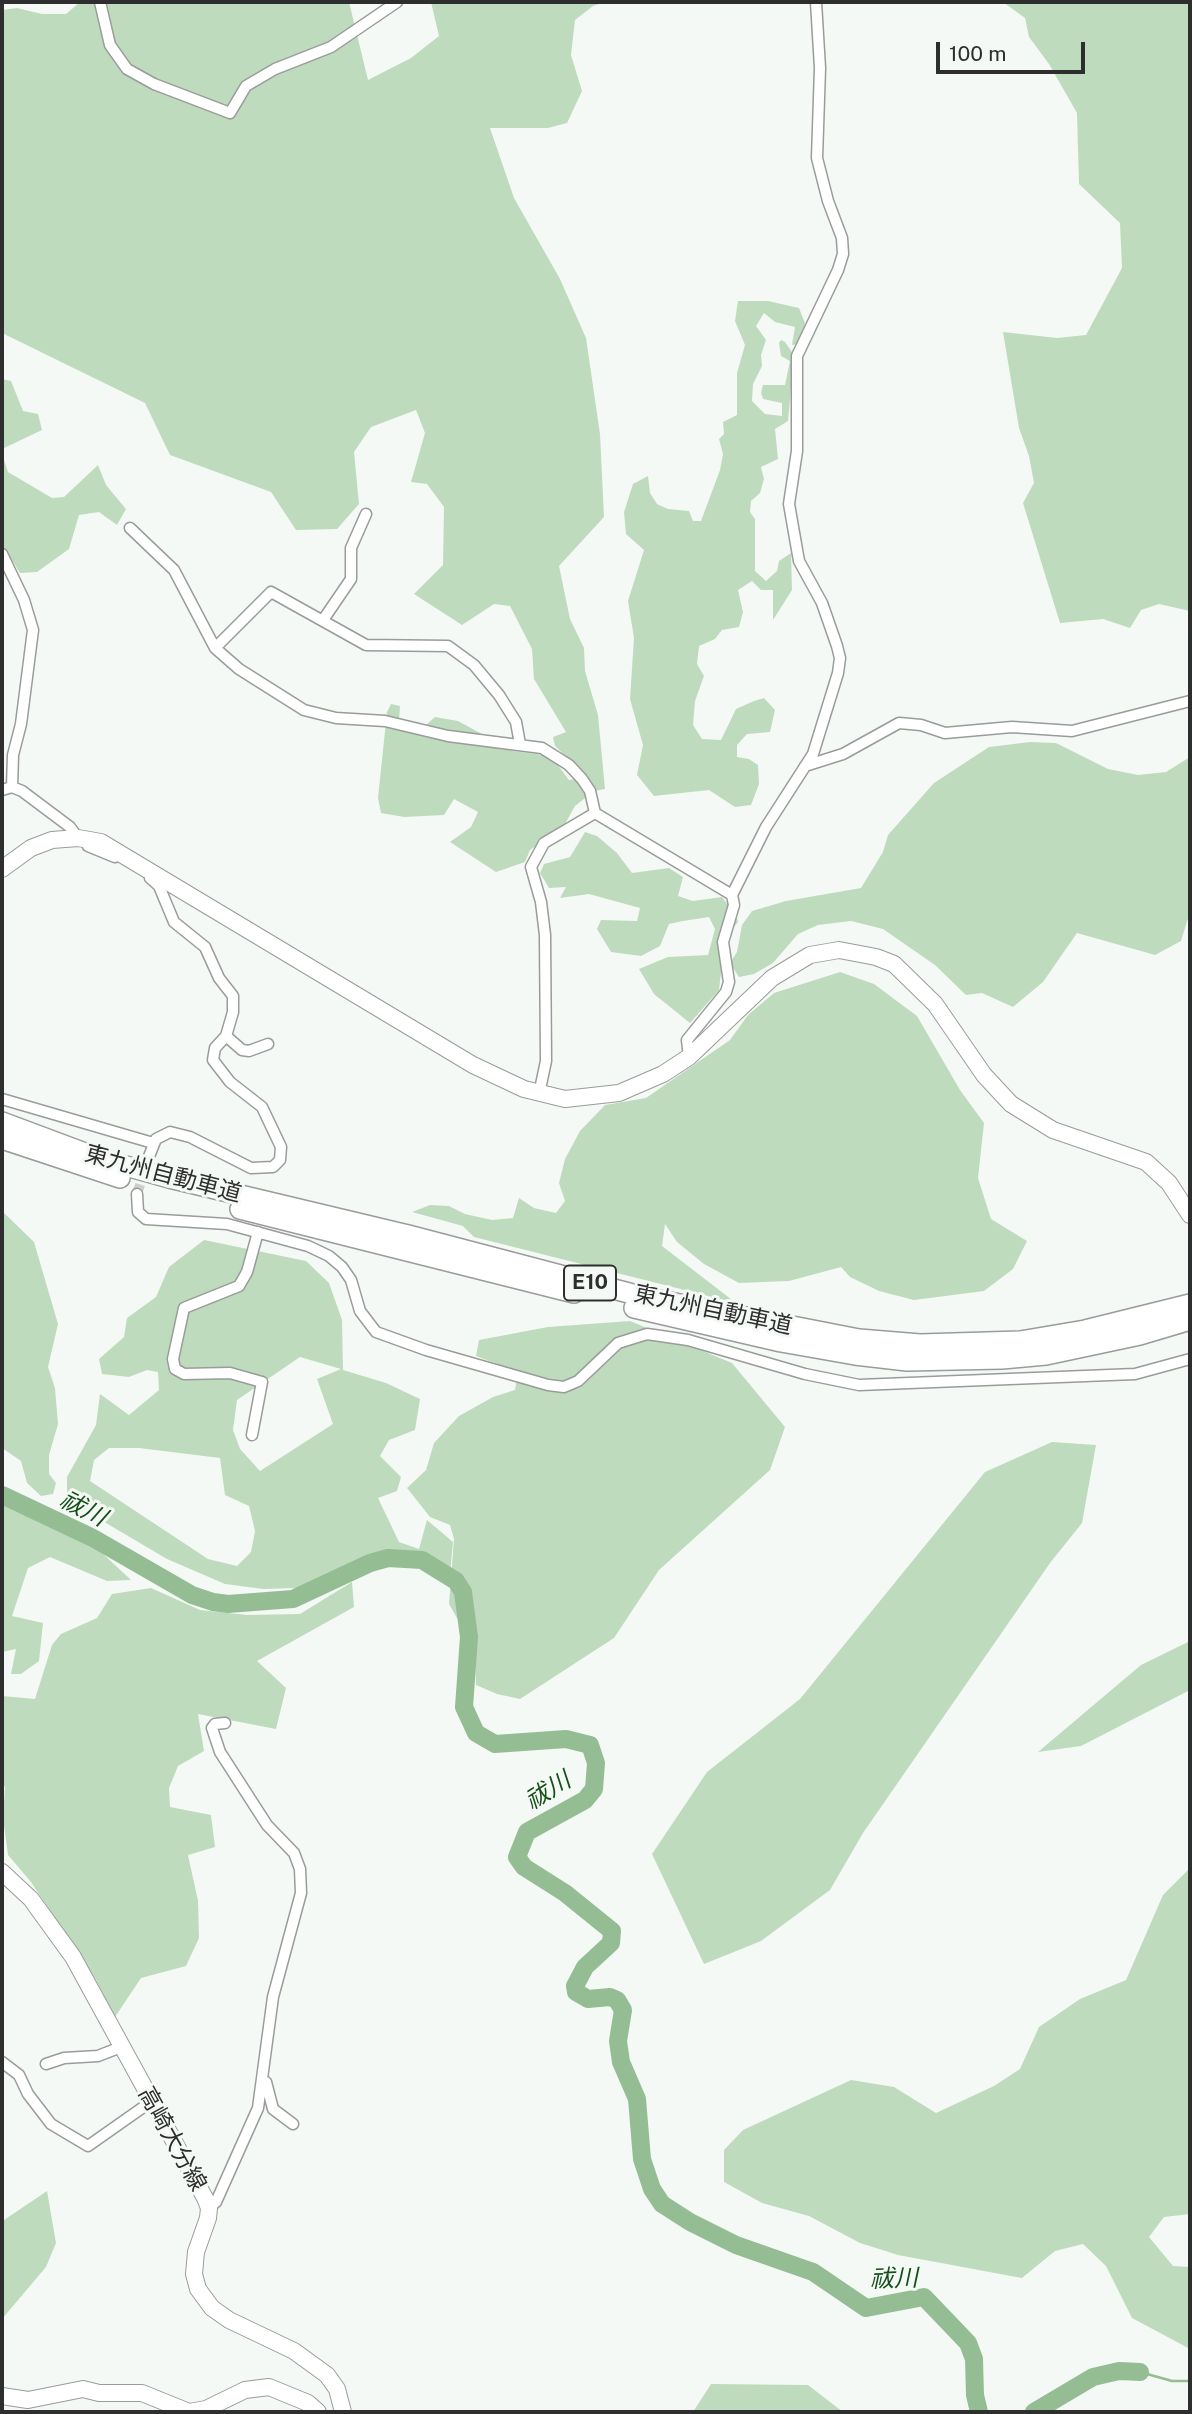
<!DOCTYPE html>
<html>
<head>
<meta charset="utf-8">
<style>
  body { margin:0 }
  #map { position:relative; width:1192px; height:2414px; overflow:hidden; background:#f5f9f5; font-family:"Public Sans",sans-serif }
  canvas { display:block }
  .frame { position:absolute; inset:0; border:4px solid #2d2e2d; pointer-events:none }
  .scale { position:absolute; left:936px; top:42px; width:149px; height:32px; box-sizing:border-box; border:4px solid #2d2e2d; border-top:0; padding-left:9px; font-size:21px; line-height:24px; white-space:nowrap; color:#2d2e2d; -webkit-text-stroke:5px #f5f9f5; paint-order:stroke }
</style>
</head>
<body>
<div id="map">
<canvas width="1192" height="2414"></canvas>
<div class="frame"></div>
<div class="scale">100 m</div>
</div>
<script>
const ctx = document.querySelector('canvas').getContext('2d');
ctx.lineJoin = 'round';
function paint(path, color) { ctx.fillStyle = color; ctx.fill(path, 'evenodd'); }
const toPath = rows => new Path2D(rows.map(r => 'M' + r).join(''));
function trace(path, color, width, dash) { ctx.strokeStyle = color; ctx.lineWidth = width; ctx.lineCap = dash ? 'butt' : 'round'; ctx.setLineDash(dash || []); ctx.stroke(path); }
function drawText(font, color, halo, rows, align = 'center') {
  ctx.font = font + ' "Public Sans","Noto Sans JP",sans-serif'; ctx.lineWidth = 6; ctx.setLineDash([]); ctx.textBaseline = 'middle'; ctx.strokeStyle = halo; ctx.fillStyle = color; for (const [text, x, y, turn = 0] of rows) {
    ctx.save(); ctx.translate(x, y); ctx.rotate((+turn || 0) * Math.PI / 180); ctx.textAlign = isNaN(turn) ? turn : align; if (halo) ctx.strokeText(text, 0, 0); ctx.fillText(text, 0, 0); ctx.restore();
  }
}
paint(toPath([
  [80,2,349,2,368,80,411,58,439,36,431,2,605,2,593,6,575,20,571,55,582,91,567,123,548,128,490,128,514,198,560,279,586,338,600,434,604,517,559,566,570,619,584,648,585,671,598,715,605,789,594,791,575,806,565,824,530,850,525,862,496,872,450,842,471,827,478,812,454,799,444,815,404,817,381,813,378,798,387,712,391,704,400,706,399,721,426,725,435,717,458,721,513,751,551,756,569,780,588,777,555,746,553,737,566,732,534,679,532,649,510,606,494,604,462,625,414,594,443,565,444,507,427,484,411,482,425,433,416,410,371,427,354,452,359,504,337,529,296,530,271,492,170,455,145,403,2,333,2,10,17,8,42,14,66,14],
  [1003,2,1190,2,1190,611,1159,604,1141,610,1130,628,1103,619,1060,623,1023,503,1034,483,1029,456,1019,428,1003,332,1057,338,1086,335,1122,268,1120,223,1079,184,1077,113,1049,64,1029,37,1025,18],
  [738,301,768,301,799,308,805,323,799,344,792,345,795,327,775,322,764,313,756,326,766,340,761,355,762,366,753,384,752,401,765,414,782,416,782,403,763,399,761,393,763,385,785,385,790,361,781,356,779,343,781,340,785,342,794,355,788,421,775,429,778,459,761,467,764,479,760,493,751,501,750,512,755,519,755,571,766,581,777,571,779,561,791,553,792,590,773,620,773,590,761,590,752,581,738,590,743,612,739,627,722,630,715,639,699,646,697,664,704,676,695,701,693,725,702,739,721,740,736,709,754,701,764,698,775,710,770,732,747,734,737,745,737,757,749,759,758,765,759,784,751,805,735,807,709,790,654,796,637,775,643,745,630,699,634,638,628,601,644,550,626,534,624,512,633,484,648,476,650,493,657,504,668,509,689,511,693,521,701,521,720,470,723,454,719,439,724,434,723,422,737,415,737,373,745,345,735,321],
  [2,379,11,381,23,411,38,414,42,430,2,449],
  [2,454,8,472,52,498,64,497,98,465,106,485,126,509,117,525,99,512,79,515,69,549,37,572,20,573,2,544],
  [1030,742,1056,743,1108,769,1138,775,1166,772,1190,757,1190,912,1181,941,1155,955,1077,933,1043,982,1013,1007,982,993,966,995,935,965,883,929,851,921,818,925,798,934,773,963,754,974,739,977,730,963,737,952,742,925,752,911,786,901,861,888,883,852,888,835,934,783,989,747],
  [585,832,597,836,617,853,632,873,669,868,683,877,678,896,693,901,722,897,736,915,738,922,725,938,719,990,690,1023,654,994,639,969,668,957,708,955,715,929,709,917,683,921,669,924,660,946,641,956,611,952,597,929,601,920,637,921,640,908,589,894,560,898,566,887,549,888,540,873,544,864,570,857],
  [840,972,874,984,917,1016,960,1090,984,1123,978,1178,991,1219,1027,1241,1013,1269,984,1291,914,1300,879,1291,850,1277,841,1267,789,1281,739,1283,704,1264,677,1242,665,1224,662,1246,736,1303,474,1237,463,1226,412,1212,430,1205,449,1206,465,1214,492,1220,513,1218,519,1198,534,1208,556,1213,565,1201,559,1183,565,1159,580,1131,605,1105,646,1098,730,1040,748,1015,774,993],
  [2,1211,34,1242,58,1324,48,1367,55,1388,58,1424,49,1455,49,1474,56,1483,53,1494,41,1496,27,1483,21,1461,2,1448],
  [204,1240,306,1261,329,1283,342,1320,343,1370,386,1383,420,1399,415,1430,389,1440,380,1456,401,1477,397,1491,378,1498,399,1542,419,1549,427,1520,453,1542,449,1584,408,1553,348,1564,324,1579,296,1588,263,1589,225,1584,167,1559,67,1500,67,1477,96,1425,100,1394,129,1415,159,1390,158,1372,147,1370,129,1377,102,1374,99,1359,124,1337,127,1318,156,1297,169,1267],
  [300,1357,341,1369,317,1379,333,1424,260,1471,240,1449,233,1430,237,1400],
  [109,1448,139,1448,220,1458,225,1495,249,1506,255,1531,251,1552,237,1566,208,1559,90,1481,94,1460],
  [630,1321,732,1363,785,1427,770,1470,659,1570,614,1638,520,1699,497,1694,476,1685,475,1650,449,1604,454,1539,450,1525,430,1517,407,1488,426,1470,434,1443,459,1416,493,1397,515,1390,518,1372,476,1356,479,1340,548,1327],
  [1052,1442,1096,1445,1082,1523,1050,1563,863,1833,830,1890,761,1941,704,1964,652,1854,707,1772,800,1699,985,1472],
  [2,1500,100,1551,131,1580,107,1581,50,1557,28,1568,12,1616,43,1623,39,1661,21,1674,11,1674,16,1649,2,1652],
  [352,1582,354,1607,257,1661,286,1688,276,1729,198,1714,204,1751,178,1766,169,1788,170,1807,211,1815,215,1847,188,1855,198,1901,199,1938,186,1966,141,1978,115,2017,95,1978,31,1882,8,1855,3,1818,5,1787,2,1783,2,1696,35,1699,52,1645,61,1634,97,1618,112,1594,151,1588,200,1610,247,1615,300,1614],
  [1190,1641,1190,1690,1081,1746,1038,1752,1141,1665],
  [1190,1868,1190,2214,1164,2217,1149,2237,1173,2266,1190,2267,1190,2349,1132,2318,1106,2266,1083,2244,1055,2251,1022,2278,1000,2274,898,2255,860,2243,809,2216,762,2203,724,2182,724,2150,743,2130,851,2080,894,2087,936,2113,994,2086,1020,2069,1039,2027,1080,1999,1126,1980,1163,1895],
  [47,2191,56,2243,46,2267,2,2319,2,2227,4,2220],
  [711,2384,808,2385,843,2412,693,2412]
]), '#bedbbd');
trace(toPath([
  [1140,2372,1172,2381,1190,2381]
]), '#94bd94', 2.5);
trace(toPath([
  [2,1495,93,1538,192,1595,213,1602,228,1604,293,1599,370,1563,388,1558,422,1560,456,1581,463,1592,469,1637,464,1707,476,1733,495,1744,566,1739,590,1745,596,1763,594,1789,585,1800,527,1832,517,1857,524,1867,565,1893,612,1931,611,1943,585,1967,575,1986,576,1992,588,1999,610,1997,617,2000,623,2010,618,2041,621,2062,637,2099,642,2159,652,2189,662,2204,690,2222,736,2245,813,2272,866,2308,924,2297,968,2343,974,2359,975,2395,979,2412],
  [1034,2412,1093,2377,1119,2371,1140,2372]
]), '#94bd94', 18);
trace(toPath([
  [137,1194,146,1167]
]), '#cdd0cd', 10, [10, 5]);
const street = toPath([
  [100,2,110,45,127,69,154,84,230,113,246,86,275,69,331,47,397,2],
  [130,528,174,570,215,648,239,669,304,710,336,718,385,721,448,736,542,748,569,765,582,779,590,791,595,813,544,843,531,867,541,902,545,935,546,1061,539,1094],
  [2,554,24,600,33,630,21,724,13,755,12,787],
  [323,620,351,579,351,548,366,514],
  [215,648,271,592,366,645,448,646,474,665,499,695,516,722,520,744],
  [805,766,843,754,899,723,921,725,945,733,1012,727,1072,731,1190,701],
  [2,790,12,787,22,791,70,827,78,838],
  [595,813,732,895,766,827,813,754,838,673,840,658,837,646,822,603,799,561,789,504,797,451,797,356,838,270,843,254,842,238,828,201,817,158,820,68,816,2],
  [88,839,88,846,115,857],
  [150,878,159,886,174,922,205,947,219,978,233,996,233,1012,226,1036,242,1050,249,1051,268,1044],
  [689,1057,687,1040,726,992,729,982,723,942,734,905,732,895],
  [2,1099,153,1143],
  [148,1159,156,1139,170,1132,190,1137,251,1168,273,1167,280,1160,281,1147,262,1107,230,1082,213,1060,215,1048,226,1036],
  [137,1194,138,1212,146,1219,227,1224,308,1246,329,1256,342,1267,351,1280,360,1311,376,1332,426,1350,548,1385,564,1387,578,1381,618,1343,647,1334,688,1340,805,1374,859,1385,1135,1374,1190,1359],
  [252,1435,262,1382,230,1373,184,1374,175,1369,173,1359,184,1308,239,1286,247,1272,258,1232],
  [2,2062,19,2075,28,2094,51,2124,88,2146,152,2101],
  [46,2064,64,2058,98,2056,121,2047],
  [266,2082,273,2109,293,2124],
  [209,2208,216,2202,258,2108,273,1997,301,1893,300,1869,294,1853,267,1825,220,1752,212,1728,215,1724,225,1723]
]);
const secondary = toPath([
  [2,869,31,848,52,840,78,838,101,842,473,1065,524,1089,565,1099,619,1093,663,1074,689,1057,772,978,810,955,839,950,876,957,894,964,935,1004,984,1075,1011,1104,1053,1130,1146,1162,1169,1183,1190,1215],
  [2,1872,31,1899,73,1957,205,2198,209,2208,208,2218,196,2252,194,2274,198,2289,212,2308,229,2320,294,2351,327,2375,337,2389,343,2412],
  [2,2396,28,2400,83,2389,99,2393,142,2393,189,2412,206,2409,245,2390,269,2387,308,2403,318,2412]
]);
const highway = toPath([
  [2,1122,101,1159,169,1178,408,1235,644,1297,859,1339,920,1344,1020,1341,1085,1330,1190,1304],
  [2,1139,120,1178],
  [240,1209,574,1293],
  [634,1308,781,1342,855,1355,907,1361,1002,1359,1046,1355,1140,1335,1190,1320]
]);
trace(street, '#999c99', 13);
trace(secondary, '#999c99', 18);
trace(highway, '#999c99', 22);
trace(street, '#fff', 10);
trace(secondary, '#fff', 16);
trace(highway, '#fff', 19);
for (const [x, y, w] of [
  [590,1283,52]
]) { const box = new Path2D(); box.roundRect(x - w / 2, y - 17.5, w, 35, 5); ctx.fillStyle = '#f5f9f5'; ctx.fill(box); trace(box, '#2d2e2d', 2); }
drawText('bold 21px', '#2d2e2d', null, [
  ["E10",590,1283]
]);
drawText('23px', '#2d2e2d', '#f5f9f5', [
  ["東九州自動車道",163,1174,15],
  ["東九州自動車道",713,1310,12],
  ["高崎大分線",172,2139,61]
]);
drawText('italic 24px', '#154f1a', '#f5f9f5', [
  ["祓川",83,1509,27],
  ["祓川",548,1791,-32],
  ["祓川",894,2279,-2]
]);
</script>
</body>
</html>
